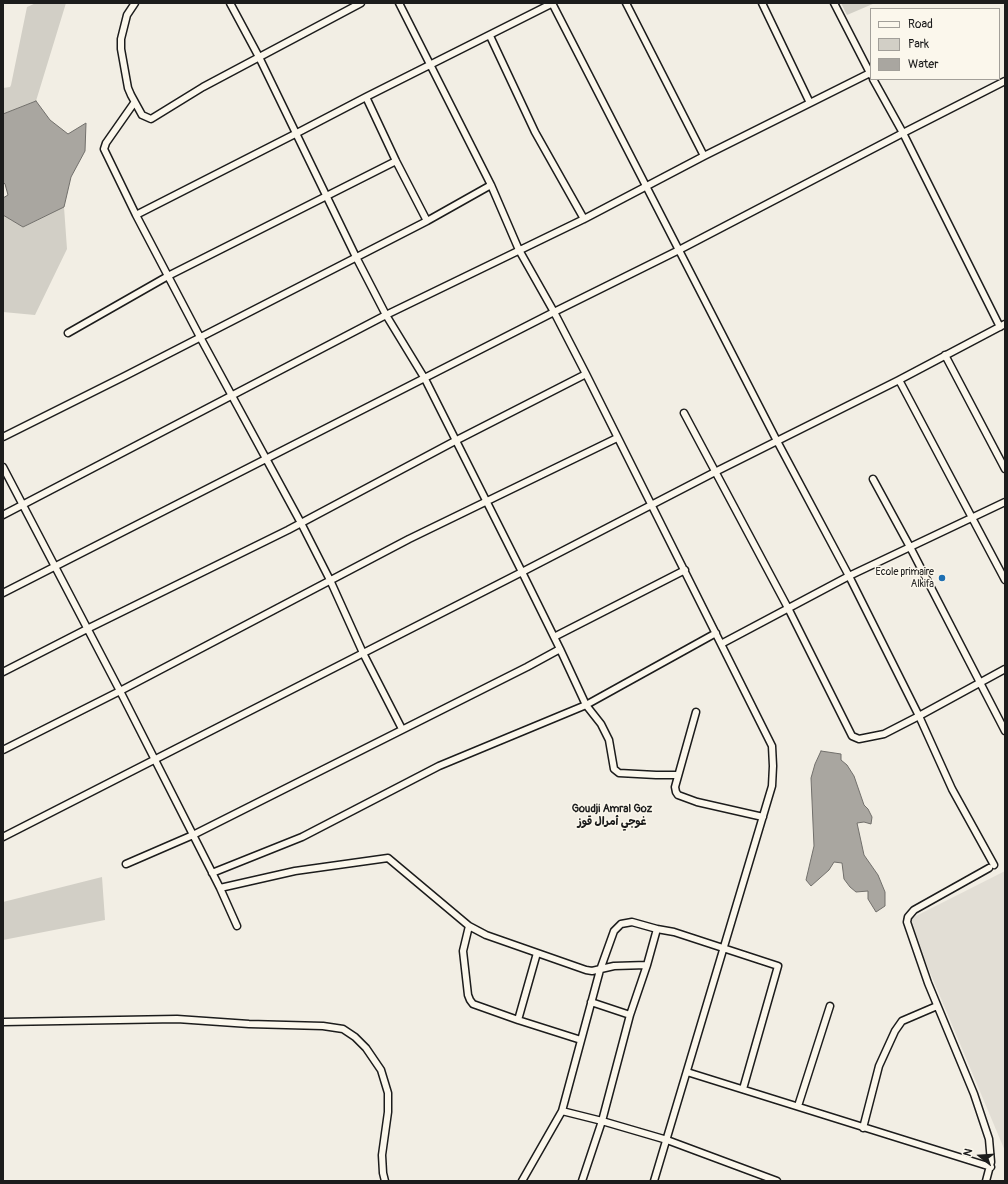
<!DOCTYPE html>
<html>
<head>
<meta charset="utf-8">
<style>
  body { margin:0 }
  #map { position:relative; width:1008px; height:1184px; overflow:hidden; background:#f2eee4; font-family:Pangolin,sans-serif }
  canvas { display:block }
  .frame { position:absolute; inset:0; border:4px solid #1c1c1c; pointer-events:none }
  .legend { position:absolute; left:870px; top:8px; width:130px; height:72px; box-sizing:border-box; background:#fbf7ec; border:1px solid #a29f99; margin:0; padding:5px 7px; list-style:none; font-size:12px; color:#1c1c1c }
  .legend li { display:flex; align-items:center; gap:8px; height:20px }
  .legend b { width:20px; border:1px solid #a29f99 }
  .north { position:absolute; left:960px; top:1136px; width:40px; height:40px; -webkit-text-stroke:3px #fbf7ec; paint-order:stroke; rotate:287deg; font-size:11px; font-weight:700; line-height:16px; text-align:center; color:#1c1c1c }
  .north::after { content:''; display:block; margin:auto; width:14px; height:18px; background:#1c1c1c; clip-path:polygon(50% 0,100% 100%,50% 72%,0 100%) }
</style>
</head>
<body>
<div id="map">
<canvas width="1008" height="1184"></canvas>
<div class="frame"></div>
<ul class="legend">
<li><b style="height:5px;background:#fbf7ec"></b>Road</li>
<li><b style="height:11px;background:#d2cfc6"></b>Park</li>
<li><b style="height:11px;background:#a9a6a0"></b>Water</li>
</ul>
<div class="north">N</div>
</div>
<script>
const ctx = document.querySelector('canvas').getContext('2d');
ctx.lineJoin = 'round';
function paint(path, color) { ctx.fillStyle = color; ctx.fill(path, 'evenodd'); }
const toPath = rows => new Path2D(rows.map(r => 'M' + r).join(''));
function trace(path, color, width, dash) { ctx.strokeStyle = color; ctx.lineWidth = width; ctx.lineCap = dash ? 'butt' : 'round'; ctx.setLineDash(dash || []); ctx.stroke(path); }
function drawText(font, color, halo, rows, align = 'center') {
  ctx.font = font + ' Pangolin,"Playpen Sans Arabic",sans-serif'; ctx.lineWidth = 3; ctx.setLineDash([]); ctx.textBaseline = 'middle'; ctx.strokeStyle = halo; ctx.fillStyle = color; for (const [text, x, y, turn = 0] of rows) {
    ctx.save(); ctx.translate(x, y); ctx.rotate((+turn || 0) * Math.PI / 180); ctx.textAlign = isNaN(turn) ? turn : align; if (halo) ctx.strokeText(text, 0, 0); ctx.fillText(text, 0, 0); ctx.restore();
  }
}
paint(toPath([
  [1005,871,1005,1151,908,920]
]), '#e2ded5');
paint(toPath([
  [36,3,66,3,36,101,3,114,3,88,10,87,11,85,27,7],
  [841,3,875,3,847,15],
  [64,207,67,249,35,315,3,312,3,215,23,227],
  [102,877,105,920,3,940,3,902]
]), '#d2cfc6');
const water = toPath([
  [36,101,50,120,68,134,86,123,85,151,71,177,64,207,23,227,3,215,3,198,8,195,5,184,3,182,3,114,36,101],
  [821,751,841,754,841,760,847,765,854,776,864,805,868,809,872,817,871,824,864,822,857,823,864,855,878,875,885,892,885,906,876,912,868,899,868,891,856,892,850,887,844,879,842,863,834,862,829,870,811,886,806,880,814,846,811,778,815,764,821,751]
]);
paint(water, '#a9a6a0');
trace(water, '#716f6b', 1);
const minor = toPath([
  [135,3,127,15,121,39,121,49,128,88,131,95,142,115,151,119,203,87,361,3],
  [230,3,259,57,356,257,386,315,425,379,522,572,560,649,586,705,601,724,609,740,614,769,619,773,656,775,678,775],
  [399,3,491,185,519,250,554,312,586,374,772,746,773,766,772,786,654,1181],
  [552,3,777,441,849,576,919,716,952,789,994,865],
  [626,3,704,156],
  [762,3,810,103],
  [834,3,871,75],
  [490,36,535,132,584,219],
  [873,79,903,133,1000,327],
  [366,97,396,161,427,221],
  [134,103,106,143,104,149,136,215,297,133,366,97,553,3],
  [136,215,200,337,301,523,330,580,363,653,402,729],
  [68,333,168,276,396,161],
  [945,355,1005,469],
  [899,380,1005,580],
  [684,413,788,608,852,736,859,739,884,734,919,716,1005,669],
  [3,437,125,376,427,221,491,185],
  [3,467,120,691,220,888,237,926],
  [873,479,910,547,1005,731],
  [3,515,386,315,584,219,704,156,870,73],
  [3,593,554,312,679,250,903,133,1005,81],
  [554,637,685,570],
  [721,644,849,576,1005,502],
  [3,672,87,629,288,530,455,441,586,374],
  [696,712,675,787,676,792,678,795,697,802,763,817],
  [3,750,120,691,409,539,617,438],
  [3,837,522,572,715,472,899,380,1005,324],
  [126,864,193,835,527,667,560,649],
  [212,873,302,837,439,766,586,705,716,633],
  [220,888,295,871,388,858,469,926,486,935,586,970,592,971,614,966,647,965],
  [469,926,463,951,468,995,470,1000,473,1004,518,1020],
  [537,953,518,1020,581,1040],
  [591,1002,630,1015],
  [3,1022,177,1019,249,1024,323,1026,343,1029,355,1037,366,1048,381,1070,388,1093,388,1112,382,1155,383,1173,385,1181],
  [687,1072,991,1167],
  [798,1106,830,1006],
  [562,1111,602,1121,630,1015,647,965,657,929,674,932,778,966,743,1089],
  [863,1128,879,1066,895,1031,902,1021,937,1006],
  [522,1181,562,1111,600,970,614,931,621,924,632,922,657,929],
  [582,1181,602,1121,667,1140,777,1181],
  [986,1181,991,1162,989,1139,974,1094,928,983,907,922,908,917,914,910,989,868]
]);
trace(minor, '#1c1c1c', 9);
trace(minor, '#fbf7ec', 6);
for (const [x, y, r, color] of [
  [942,578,4,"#1f6fb2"]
]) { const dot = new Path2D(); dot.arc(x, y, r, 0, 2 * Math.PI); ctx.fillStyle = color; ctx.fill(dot); trace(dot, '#fbf7ec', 1.5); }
drawText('10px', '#1c1c1c', '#fbf7ec', [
  ["Ecole primaire",934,572],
  ["Alkifa",934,584]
], 'right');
drawText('bold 11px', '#1c1c1c', '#fbf7ec', [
  ["Goudji Amral Goz",612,809],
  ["غوجي أمرال قوز",612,822]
]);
</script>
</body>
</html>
